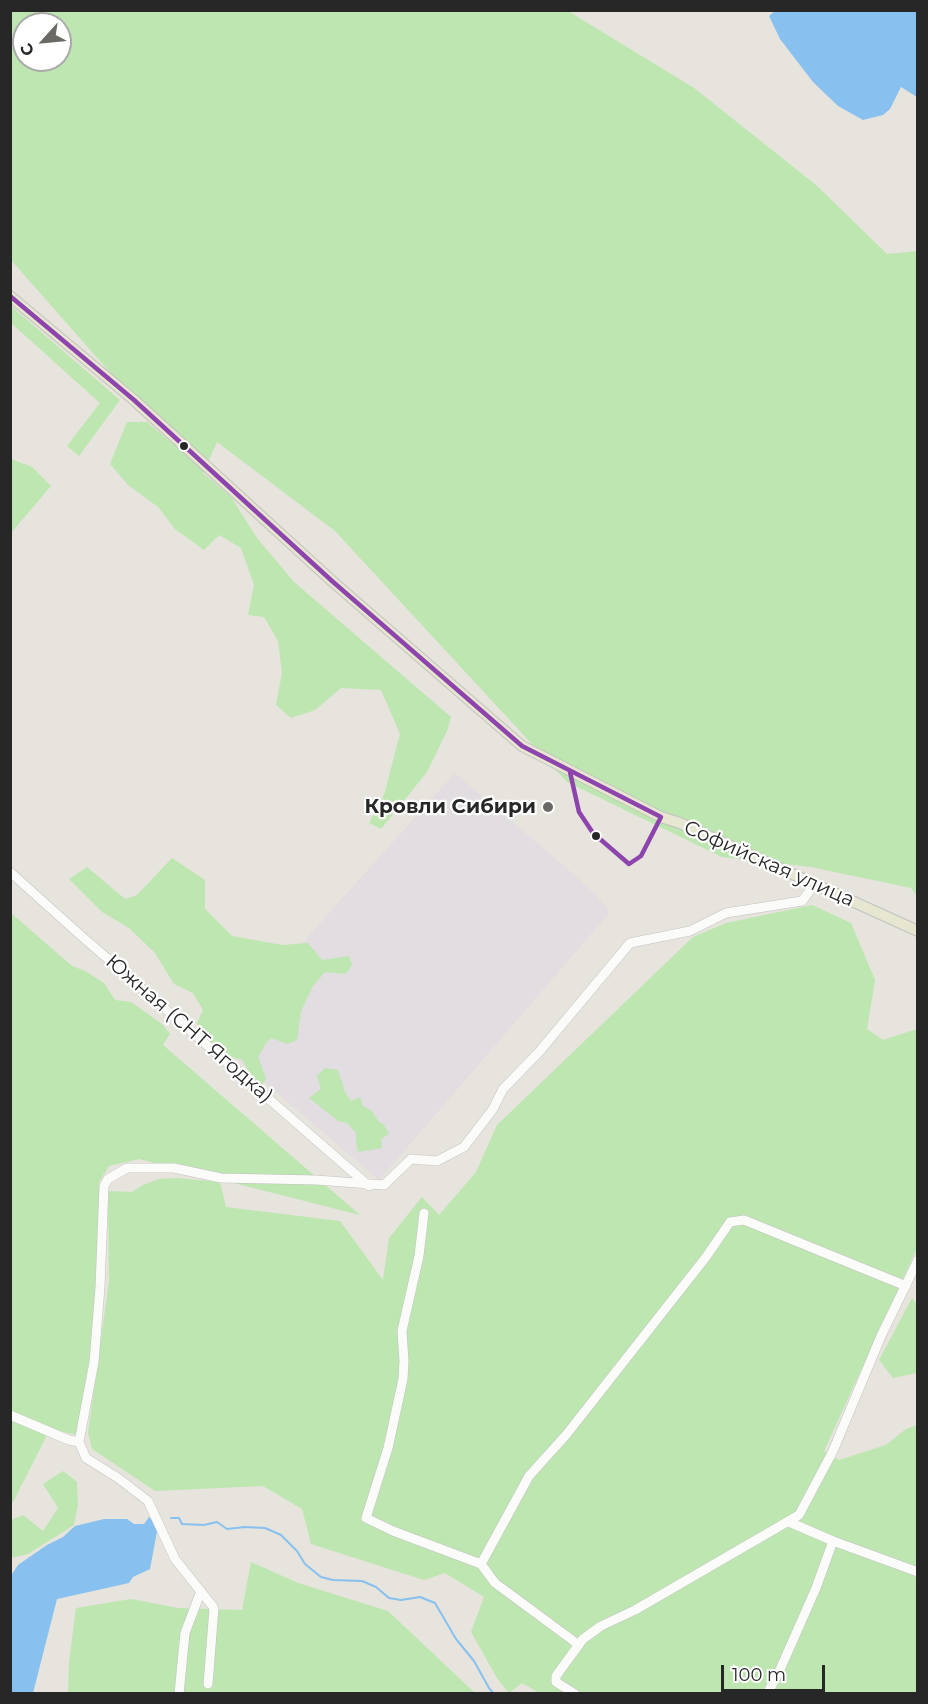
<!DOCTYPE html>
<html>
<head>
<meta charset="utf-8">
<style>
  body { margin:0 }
  #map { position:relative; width:928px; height:1704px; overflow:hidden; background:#e6e4dc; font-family:Montserrat,sans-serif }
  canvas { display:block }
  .frame { position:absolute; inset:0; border:12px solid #272727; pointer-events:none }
  .north { position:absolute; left:12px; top:12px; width:60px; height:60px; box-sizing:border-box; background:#fff; border:2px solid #a9a9a9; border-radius:50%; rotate:243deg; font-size:16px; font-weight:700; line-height:24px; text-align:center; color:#272727 }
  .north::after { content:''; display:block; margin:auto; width:21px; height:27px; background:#6a6966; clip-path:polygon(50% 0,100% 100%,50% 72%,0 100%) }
  .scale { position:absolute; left:721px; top:1665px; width:104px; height:27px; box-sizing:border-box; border:3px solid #272727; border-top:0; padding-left:8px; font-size:18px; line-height:21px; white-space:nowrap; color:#272727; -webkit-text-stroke:4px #fff; paint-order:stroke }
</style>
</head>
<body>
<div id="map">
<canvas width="928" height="1704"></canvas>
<div class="frame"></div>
<div class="north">С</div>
<div class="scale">100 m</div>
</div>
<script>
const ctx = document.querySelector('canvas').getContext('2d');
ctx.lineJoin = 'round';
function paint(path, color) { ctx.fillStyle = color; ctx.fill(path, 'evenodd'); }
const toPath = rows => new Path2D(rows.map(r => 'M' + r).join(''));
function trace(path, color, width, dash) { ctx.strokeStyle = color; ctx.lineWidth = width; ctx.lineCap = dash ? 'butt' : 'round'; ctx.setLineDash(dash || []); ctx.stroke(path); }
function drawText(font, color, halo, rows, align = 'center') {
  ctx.font = font + ' Montserrat,sans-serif'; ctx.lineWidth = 4.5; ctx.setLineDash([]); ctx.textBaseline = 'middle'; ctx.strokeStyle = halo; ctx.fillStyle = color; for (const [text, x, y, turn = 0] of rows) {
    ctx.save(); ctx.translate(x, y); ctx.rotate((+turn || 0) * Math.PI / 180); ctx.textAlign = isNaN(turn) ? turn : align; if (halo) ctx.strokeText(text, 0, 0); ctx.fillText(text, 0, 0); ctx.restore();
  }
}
paint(toPath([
  [455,773,564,866,594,893,610,912,379,1180,215,1040]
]), '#e1dde0');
paint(toPath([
  [10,11,568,11,694,88,816,185,887,254,917,251,917,896,911,888,811,867,722,857,567,782,335,531,217,442,203,473,231,497,257,538,294,582,451,717,447,731,427,772,381,829,369,823,384,795,400,734,381,690,341,688,315,710,291,718,276,705,282,673,278,641,264,617,248,615,254,585,241,548,219,535,204,550,175,529,158,507,128,485,110,464,127,422,147,422,174,445,11,260],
  [24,24,60,24,60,60,24,60],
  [11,306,120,400,79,456,67,446,100,403,11,323],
  [11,459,32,467,51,486,11,533],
  [172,858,205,880,205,909,232,936,282,945,308,943,322,960,349,956,352,965,346,974,325,972,313,986,301,1011,297,1040,288,1044,271,1038,266,1043,258,1057,266,1078,262,1086,254,1082,242,1059,229,1058,204,1040,197,1023,203,1010,193,993,174,984,155,953,129,928,102,912,69,879,87,867,125,899,137,895],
  [812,905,851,923,875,980,867,1029,883,1040,917,1029,917,1248,824,1451,839,1460,886,1445,906,1429,917,1425,917,1693,541,1694,522,1683,509,1693,497,1678,471,1632,484,1597,445,1573,424,1580,311,1544,302,1509,263,1486,155,1491,92,1449,88,1433,109,1281,108,1191,132,1192,141,1186,159,1179,177,1178,220,1182,226,1207,340,1221,383,1280,389,1238,422,1197,439,1215,476,1172,497,1125,693,937,726,923],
  [11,913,72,966,85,971,104,983,115,1000,131,1002,162,1024,170,1034,163,1045,360,1215,139,1159,109,1166,99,1182,101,1286,77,1435,50,1429,11,1506],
  [325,1068,338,1070,345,1092,351,1101,360,1097,363,1106,372,1111,378,1121,383,1124,389,1134,381,1139,382,1148,358,1152,356,1142,356,1133,347,1123,338,1121,309,1098,321,1089,317,1076],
  [912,1298,917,1304,917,1373,893,1378,879,1360],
  [63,1471,77,1482,78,1505,74,1525,28,1554,11,1558,11,1520,23,1515,43,1531,58,1508,43,1484],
  [251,1562,298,1583,388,1611,475,1693,68,1694,69,1662,76,1608,131,1599,178,1608,242,1610]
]), '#bde6b1');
paint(toPath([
  [775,11,917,11,917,97,901,87,890,109,883,115,863,120,838,106,813,82,780,39,769,16],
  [149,1517,158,1526,150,1569,133,1577,129,1583,57,1599,33,1693,11,1693,10,1577,18,1565,47,1545,63,1537,75,1526,104,1519,127,1519,134,1524,144,1524]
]), '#88c1f0');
trace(toPath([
  [171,1518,179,1518,182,1524,204,1525,217,1522,227,1529,245,1527,265,1528,281,1535,297,1551,305,1564,321,1577,333,1580,362,1581,376,1587,389,1598,401,1600,420,1597,435,1603,456,1639,474,1661,489,1688,494,1694]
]), '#88c1f0', 2);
const minor = toPath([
  [10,872,78,933,369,1186],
  [424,1213,419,1256,402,1331,404,1361,403,1379,388,1448,366,1518,393,1531,481,1564,495,1583,579,1645],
  [10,1415,69,1440,79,1442,94,1362,100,1287,104,1186,108,1179,127,1168,174,1168,221,1178,316,1180,384,1185,411,1159,437,1161,464,1147,493,1109,503,1089,539,1052,630,943,690,931,726,913,802,901,814,885],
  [79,1442,86,1458,118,1478,148,1501,175,1559,214,1608,208,1684],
  [833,1541,918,1572],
  [481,1564,529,1476,566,1435,706,1257,730,1222,744,1220,906,1286],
  [179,1694,185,1633,201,1591],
  [575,1694,556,1682,556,1676,583,1639,601,1626,635,1610,799,1515,833,1451,881,1336,918,1260],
  [767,1694,779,1672,816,1588,833,1541,789,1522]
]);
const major = toPath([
  [10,296,134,400,332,581,522,746,661,817,680,823,918,931]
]);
trace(minor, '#c3c2c2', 10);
trace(major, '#c3c2bf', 12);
trace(minor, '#fbfbfa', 9);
trace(major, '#e7e6d0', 10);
trace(toPath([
  [10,296,134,400,332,581,522,746,661,817,641,856,629,864,593,833,579,812,570,772]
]), '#8e44ad', 4.5);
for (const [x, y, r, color] of [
  [184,446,5,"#272727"],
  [548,807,6,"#6a6966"],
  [596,836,5,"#272727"]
]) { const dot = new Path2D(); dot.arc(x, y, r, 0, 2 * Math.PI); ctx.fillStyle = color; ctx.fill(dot); trace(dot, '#fff', 2); }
drawText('bold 20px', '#272727', '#fff', [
  ["Кровли Сибири",536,807]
], 'right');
drawText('20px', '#272727', '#fff', [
  ["Софийская улица",769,864,24],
  ["Южная (СНТ Ягодка)",189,1029,41]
]);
</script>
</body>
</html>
